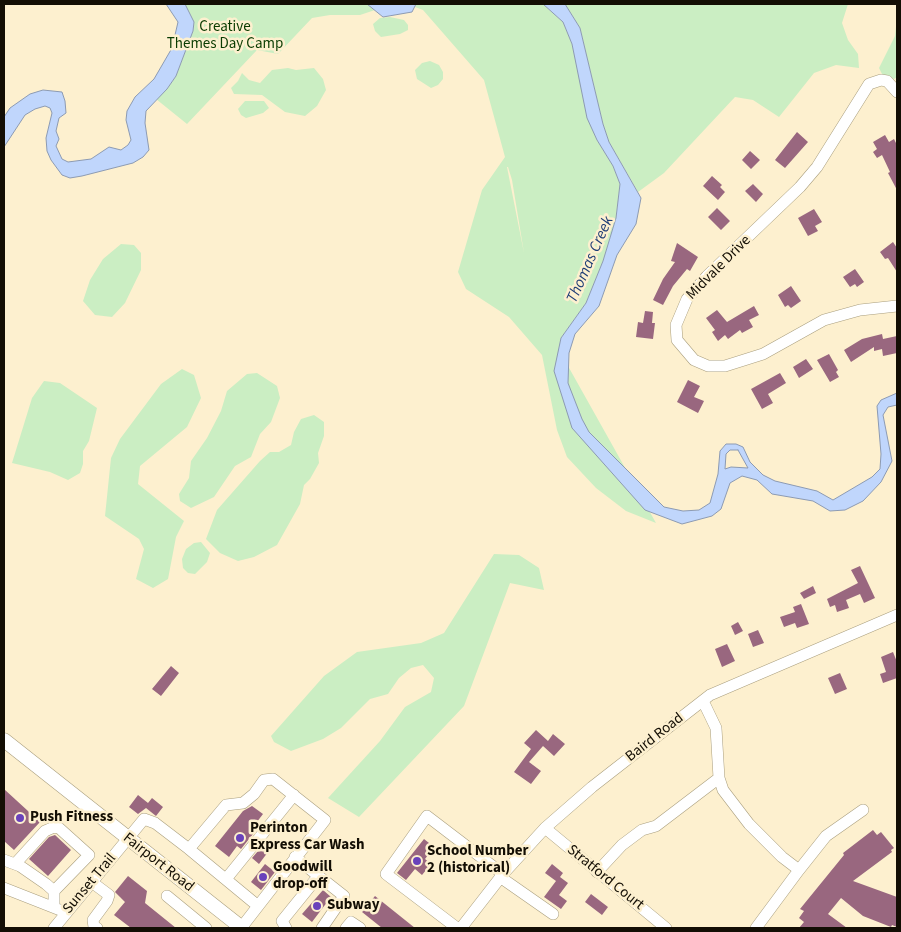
<!DOCTYPE html>
<html>
<head>
<meta charset="utf-8">
<style>
  body { margin:0 }
  #map { position:relative; width:901px; height:932px; overflow:hidden; background:#fdf0cf; font-family:"Source Sans 3",sans-serif }
  canvas { display:block }
  .frame { position:absolute; inset:0; border:5px solid #130e04; pointer-events:none }
</style>
</head>
<body>
<div id="map">
<canvas width="901" height="932"></canvas>
<div class="frame"></div>
</div>
<script>
const ctx = document.querySelector('canvas').getContext('2d');
ctx.lineJoin = 'round';
function paint(path, color) { ctx.fillStyle = color; ctx.fill(path, 'evenodd'); }
const toPath = rows => new Path2D(rows.map(r => 'M' + r).join(''));
function trace(path, color, width, dash) { ctx.strokeStyle = color; ctx.lineWidth = width; ctx.lineCap = dash ? 'butt' : 'round'; ctx.setLineDash(dash || []); ctx.stroke(path); }
function drawText(font, color, halo, rows, align = 'center') {
  ctx.font = font + ' "Source Sans 3",sans-serif'; ctx.lineWidth = 5; ctx.setLineDash([]); ctx.textBaseline = 'middle'; ctx.strokeStyle = halo; ctx.fillStyle = color; for (const [text, x, y, turn = 0] of rows) {
    ctx.save(); ctx.translate(x, y); ctx.rotate((+turn || 0) * Math.PI / 180); ctx.textAlign = isNaN(turn) ? turn : align; if (halo) ctx.strokeText(text, 0, 0); ctx.fillText(text, 0, 0); ctx.restore();
  }
}
paint(toPath([
  [185,4,393,4,360,15,330,15,312,18,278,54,257,50,187,124,156,99,167,89,176,76,193,31,194,22],
  [416,4,543,4,563,22,572,44,597,140,613,166,620,184,616,218,603,261,586,303,561,338,559,350,656,523,626,511,596,488,567,457,557,430,542,355,509,317,466,289,458,272,482,190,505,157,484,80,423,10,415,7],
  [508,167,512,180,524,253,507,167],
  [565,4,848,4,842,23,848,40,858,54,859,68,836,65,814,73,779,117,753,100,735,97,664,173,638,192,609,142,603,124,580,28],
  [390,17,404,20,408,25,408,30,400,34,381,37,375,31,373,24,380,18],
  [897,17,897,77,894,79,883,76,879,68,895,36],
  [430,61,439,65,443,72,443,79,438,85,431,88,417,79,415,70,422,63],
  [288,68,296,70,314,68,323,79,326,90,317,106,305,116,285,112,262,95,234,94,231,88,238,81,242,73,249,80,260,83,272,70],
  [245,101,264,101,269,108,263,113,246,118,241,115,238,109],
  [121,244,134,245,141,253,141,270,125,303,112,317,95,315,83,301,90,280,103,259],
  [182,369,194,375,201,398,187,427,140,466,138,484,184,521,176,537,168,579,153,588,136,579,144,549,139,539,105,516,111,458,120,439,161,384],
  [257,373,277,386,280,398,271,422,260,434,251,457,235,466,214,497,191,508,180,501,179,494,189,478,191,461,207,438,221,411,227,391,247,374],
  [44,381,60,383,97,408,89,441,83,451,83,464,80,473,68,480,50,472,12,463,32,398],
  [314,415,324,422,324,436,318,453,319,463,310,479,304,485,300,504,277,545,254,557,238,561,220,553,206,539,217,510,260,461,270,452,279,452,291,445,294,432,301,419],
  [201,542,210,553,207,562,195,574,188,573,183,568,182,559,186,549,194,543],
  [494,554,519,555,539,568,544,590,510,583,464,706,359,817,328,798,380,741,405,707,431,692,434,678,423,665,411,668,399,678,388,694,370,699,341,728,323,739,291,751,274,742,271,736,324,676,357,652,421,643,444,633]
]), '#cbeec3');
const water = toPath([
  [166,4,185,4,194,22,193,31,176,76,167,89,146,111,145,123,149,150,143,157,133,163,82,176,70,178,62,175,51,160,47,151,46,138,52,113,50,108,45,106,35,109,25,115,4,147,4,117,10,108,30,94,43,90,62,92,65,101,66,113,59,118,56,131,59,139,56,146,62,159,68,162,91,159,109,147,121,150,128,145,131,140,126,120,127,111,135,97,154,79,172,48,178,22,166,4],
  [367,4,416,4,412,12,383,17,367,4],
  [543,4,565,4,580,28,603,124,609,142,641,198,636,224,617,255,599,306,575,334,569,353,568,383,582,419,589,432,664,507,683,511,699,510,710,503,718,474,720,451,726,444,736,444,743,447,750,462,763,475,775,481,817,491,833,500,872,477,880,469,881,454,877,406,881,400,897,393,897,405,888,407,883,415,892,461,881,482,863,501,845,510,830,511,813,501,772,494,757,480,742,476,730,483,721,509,712,516,682,524,645,510,572,428,554,371,561,338,586,303,603,261,616,218,620,184,613,166,597,140,587,118,572,44,563,22,543,4],
  [738,450,748,468,731,467,725,469,726,454,730,450,738,450]
]);
paint(water, '#c0d6fc');
trace(water, '#8c9ab2', 1);
paint(toPath([
  [797,132,808,142,785,168,775,160],
  [885,135,889,142,894,139,897,145,897,190,888,173,890,172,882,155,877,158,873,152,877,149,873,142],
  [750,151,760,160,751,169,742,160],
  [712,176,722,185,720,187,725,192,718,200,703,186],
  [753,184,763,194,756,202,745,191],
  [717,208,730,221,721,230,708,217],
  [814,209,822,222,815,226,818,231,808,236,798,218],
  [893,242,897,248,897,272,888,258,885,259,880,252],
  [677,243,698,257,690,271,687,269,673,286,663,305,653,300,663,279,675,262,671,261],
  [855,269,864,282,857,287,855,284,850,287,843,277],
  [791,286,801,301,791,308,788,305,785,307,778,295],
  [754,306,759,315,749,320,753,327,742,333,740,330,728,339,725,335,718,341,712,332,715,330,706,318,717,310,727,322],
  [645,311,653,312,652,323,655,323,653,339,636,337,638,322,643,323],
  [882,334,883,339,897,336,897,353,883,356,882,349,874,351,874,347,851,362,844,350,862,339],
  [829,354,838,370,836,372,839,377,830,382,817,360],
  [806,359,813,369,799,378,793,367],
  [780,373,786,383,768,394,773,403,762,409,751,389],
  [688,380,700,386,694,397,704,401,698,413,677,402],
  [860,566,875,598,864,603,860,594,846,600,849,608,837,612,835,605,830,607,827,599,858,583,851,570],
  [813,586,816,593,804,599,800,593],
  [801,604,809,624,797,628,795,623,784,627,780,617,795,612,793,607],
  [738,622,743,631,735,635,731,626],
  [758,630,764,643,753,647,748,634],
  [727,644,735,661,722,667,715,649],
  [893,652,897,662,897,678,883,683,880,674,886,672,881,657],
  [171,666,179,673,161,696,152,689],
  [840,673,847,689,835,694,828,678],
  [536,730,548,741,553,734,565,744,554,756,543,746,529,762,541,771,531,784,514,772,531,749,524,743],
  [4,789,40,822,14,850,4,841],
  [138,795,148,803,152,798,163,807,156,816,146,808,138,814,129,807],
  [252,806,263,814,250,831,253,834,241,849,237,846,229,857,215,846,243,811],
  [873,830,877,835,881,832,894,848,891,850,892,852,853,881,897,897,897,927,892,925,891,927,863,916,841,898,828,914,847,928,799,928,804,922,799,918,804,911,800,909,844,855,843,853],
  [55,835,71,850,48,876,29,859,49,837],
  [424,839,434,847,425,859,431,864,422,875,415,869,406,880,397,873],
  [265,843,271,848,259,864,252,858],
  [265,864,275,872,261,890,251,882],
  [552,864,563,873,560,877,568,883,559,895,567,901,561,909,544,897,556,881,545,873],
  [128,876,147,891,145,903,176,928,131,928,114,915,125,902,115,892],
  [323,890,331,897,312,922,302,914],
  [591,894,608,907,602,915,585,902],
  [375,896,415,928,382,928,362,912]
]), '#99677f');
const minor = toPath([
  [897,92,887,81,881,80,869,84,817,167,800,187,707,276,687,299,676,325,677,340,694,360,708,366,725,366,763,354,824,320,860,310,897,306],
  [719,778,723,790,749,824,782,857,799,870,826,836,863,810],
  [545,828,666,928],
  [189,849,258,906],
  [4,860,20,866,46,884,54,891,54,906],
  [15,864,45,831,54,827,59,828,89,855,54,891],
  [597,872,622,845,642,830,656,826,719,778,716,728,703,701],
  [316,874,344,896,322,928],
  [500,877,553,914],
  [226,879,294,795],
  [93,883,109,895,107,901,93,920,94,927,97,928],
  [4,888,60,910],
  [167,896,206,928],
  [54,928,144,819,155,823,189,849,226,805,243,803,254,794,264,780,273,779,325,820,241,928],
  [286,928,282,921,316,879,316,874,295,857],
  [346,928,351,922,360,928],
  [457,928,386,874,427,816,503,874],
  [461,928,503,874,545,828,592,787,710,695,897,615],
  [756,928,799,870]
]);
const major = toPath([
  [4,740,242,928]
]);
trace(minor, '#a99e7e', 12);
trace(major, '#a99e7e', 15);
trace(minor, '#fff', 11);
trace(major, '#fff', 14);
for (const [x, y, r, color] of [
  [20,818,5,"#6942bb"],
  [240,838,5,"#6942bb"],
  [417,861,5,"#6942bb"],
  [263,877,5,"#6942bb"],
  [317,906,5,"#6942bb"]
]) { const dot = new Path2D(); dot.arc(x, y, r, 0, 2 * Math.PI); ctx.fillStyle = color; ctx.fill(dot); trace(dot, '#fdf0cf', 2); }
drawText('15px', '#093b00', '#fdf0cf', [
  ["Creative",225,28],
  ["Themes Day Camp",225,45]
]);
drawText('15px', '#130e04', '#fdf0cf', [
  ["Midvale Drive",719,268,-45],
  ["Baird Road",655,738,-38],
  ["Fairport Road",158,863,38],
  ["Stratford Court",605,878,39],
  ["Sunset Trail",90,884,-50]
]);
drawText('bold 15px', '#130e04', '#fdf0cf', [
  ["Push Fitness",30,818],
  ["Perinton",250,829],
  ["Express Car Wash",250,846],
  ["School Number",427,852],
  ["2 (historical)",427,869],
  ["Goodwill",273,868],
  ["drop-off",273,885],
  ["Subway",327,906]
], 'left');
drawText('italic 16px', '#203e76', '#fdf0cf', [
  ["Thomas Creek",591,260,-66]
]);
</script>
</body>
</html>
